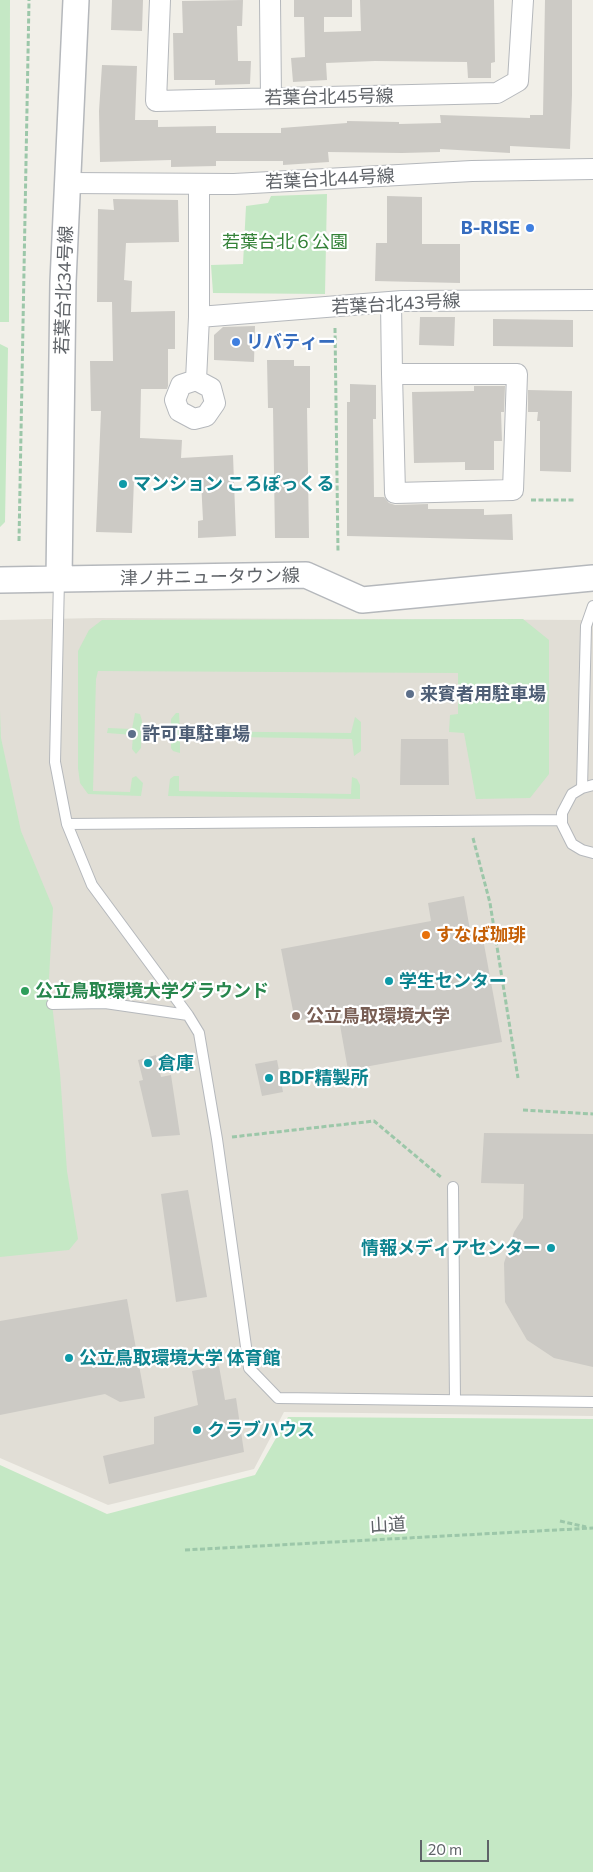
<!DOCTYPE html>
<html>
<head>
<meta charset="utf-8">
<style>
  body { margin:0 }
  #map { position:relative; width:593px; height:1872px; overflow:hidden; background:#f1efe8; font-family:Commissioner,sans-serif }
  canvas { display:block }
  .scale { position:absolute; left:420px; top:1840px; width:69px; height:22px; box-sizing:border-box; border:2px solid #5f6368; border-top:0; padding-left:6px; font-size:15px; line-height:18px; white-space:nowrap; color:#5f6368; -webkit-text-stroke:4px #fff; paint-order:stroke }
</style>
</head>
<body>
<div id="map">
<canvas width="593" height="1872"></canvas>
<div class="scale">20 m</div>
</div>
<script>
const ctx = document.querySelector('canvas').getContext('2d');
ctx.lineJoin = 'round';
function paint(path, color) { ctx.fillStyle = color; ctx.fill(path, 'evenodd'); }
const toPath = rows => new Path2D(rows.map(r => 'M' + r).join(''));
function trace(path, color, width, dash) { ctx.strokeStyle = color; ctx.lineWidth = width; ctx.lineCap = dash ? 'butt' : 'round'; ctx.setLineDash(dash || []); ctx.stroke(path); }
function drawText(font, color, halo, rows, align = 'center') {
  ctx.font = font + ' Commissioner,"Noto Sans JP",sans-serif'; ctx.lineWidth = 4.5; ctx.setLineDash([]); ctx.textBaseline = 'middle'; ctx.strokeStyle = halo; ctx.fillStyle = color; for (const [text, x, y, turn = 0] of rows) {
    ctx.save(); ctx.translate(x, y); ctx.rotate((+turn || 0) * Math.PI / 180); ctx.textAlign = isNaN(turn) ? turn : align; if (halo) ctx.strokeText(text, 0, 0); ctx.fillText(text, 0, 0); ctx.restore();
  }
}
paint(toPath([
  [97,618,593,620,593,1416,284,1412,254,1469,108,1505,0,1458,0,620]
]), '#e1ded6');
paint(toPath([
  [0,0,10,0,9,322,0,322],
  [327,194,325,294,213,293,211,265,243,264,246,206,268,203,271,196],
  [0,344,8,348,5,522,0,527],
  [523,619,549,640,549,774,530,798,476,799,464,733,449,732,450,715,458,714,458,673,98,671,96,679,93,791,130,792,132,778,136,776,143,783,141,796,88,794,80,783,78,768,78,651,89,630,102,620],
  [0,711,1,738,21,831,53,908,49,978,60,1073,67,1171,78,1239,69,1250,0,1257],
  [135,713,140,714,142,721,141,748,136,754,132,749,133,735,107,733,108,728,132,729],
  [176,713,179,713,180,731,351,733,355,717,361,722,361,751,354,756,352,739,180,736,180,753,173,751,171,748,171,719],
  [174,776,179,776,179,791,351,794,352,777,357,779,360,785,360,799,168,796,170,779],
  [288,1417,593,1419,593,1872,0,1872,0,1465,107,1514,255,1475]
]), '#c5e8c5');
paint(toPath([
  [112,0,143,0,142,31,111,30],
  [243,0,242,26,237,26,238,61,251,61,250,84,215,85,215,80,174,80,173,33,183,33,182,1],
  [294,0,352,0,352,17,324,17,324,32,361,31,360,0,494,0,495,62,491,63,491,78,468,78,467,62,375,61,326,63,327,80,293,82,291,58,305,57,304,17,294,17],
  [545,0,572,0,572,95,570,149,510,146,510,153,440,149,440,152,402,153,328,152,329,162,283,165,283,161,216,161,216,166,171,167,171,160,100,162,99,111,102,65,137,66,135,120,158,120,158,127,216,126,216,133,281,133,281,128,347,123,347,121,399,122,399,124,441,123,440,115,530,118,530,115,543,115],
  [387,196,422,197,422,244,460,244,460,283,375,281,376,243,387,243],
  [113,199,178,200,179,242,126,243,124,280,132,281,131,312,175,311,175,349,168,349,168,386,167,389,141,389,140,438,182,440,181,458,233,455,236,536,198,538,198,521,203,520,201,481,134,479,132,533,96,532,101,411,91,411,90,361,113,361,112,302,97,302,98,209,114,210],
  [420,317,455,317,454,346,419,345],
  [493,319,573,320,573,347,493,346],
  [255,326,254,362,214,360,214,335,223,327],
  [267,360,294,360,294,366,310,366,310,408,307,408,309,538,275,538,273,408,268,408],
  [350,384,376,385,376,419,373,419,374,497,384,497,389,503,395,505,428,504,428,509,484,509,484,515,512,514,513,540,347,536,347,402,350,402],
  [474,386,505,386,504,412,501,412,502,441,494,441,494,470,465,470,465,462,414,463,412,392,474,391],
  [528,390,572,391,571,472,540,471,540,421,537,421,538,412,528,412],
  [401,739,448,739,449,785,400,785],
  [464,896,470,930,481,928,502,1042,348,1070,338,1014,295,1021,281,949,431,921,428,903],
  [156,1055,161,1077,171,1075,180,1135,152,1137,139,1081,143,1080,138,1060],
  [277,1060,283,1092,262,1096,255,1064],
  [484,1133,593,1134,593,1367,554,1358,527,1340,505,1302,504,1263,514,1232,523,1218,524,1184,481,1183],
  [188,1190,207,1297,176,1302,161,1194],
  [127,1299,145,1398,120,1402,105,1394,0,1415,0,1321],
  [219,1366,225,1400,236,1398,244,1452,109,1484,103,1456,154,1444,154,1417,198,1405,192,1371]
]), '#cccac5');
const service = toPath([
  [59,579,55,762,67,824,92,885,188,1015,199,1033,217,1139,249,1368,278,1398,593,1402],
  [593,785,582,788,572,794,562,813,562,824,572,844,582,850,593,853],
  [582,788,586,626,593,606],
  [67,824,562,820],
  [52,1004,105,1003,188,1015],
  [453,1187,455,1400]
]);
const minor = toPath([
  [160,0,156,101,497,93,518,81,523,0],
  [270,0,271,98],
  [68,183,234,184,472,171,593,169],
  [391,302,392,374,395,493,513,490,517,374,392,374],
  [199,317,402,301,593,300],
  [196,380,181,385,175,400,179,411,194,419,206,416,215,403,211,388,196,380,199,317,199,184]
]);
const tertiary = toPath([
  [59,579,63,282,76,0],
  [0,580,306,575,362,600,593,578]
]);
trace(service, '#b5b8bc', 12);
trace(minor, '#b5b8bc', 22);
trace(tertiary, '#b5b8bc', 28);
trace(toPath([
  [335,328,338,552],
  [531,500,575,500],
  [19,541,29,0],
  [473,838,490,903,518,1078],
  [523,1110,593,1114],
  [232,1137,374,1121,442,1178],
  [560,1521,586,1527],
  [185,1550,593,1528]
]), '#9cc7a9', 3, [5, 2.5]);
trace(service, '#fff', 10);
trace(minor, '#fff', 20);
trace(tertiary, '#fff', 25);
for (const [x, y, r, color] of [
  [530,228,5,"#3f7fe0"],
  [236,342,5,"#3f7fe0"],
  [123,484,5,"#0f9aa8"],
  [410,694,5,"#5c6f8a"],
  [132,734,5,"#5c6f8a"],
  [426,935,5,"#e8710a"],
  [389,981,5,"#0f9aa8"],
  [25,991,5,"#2e9e5b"],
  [296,1016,5,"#8d6e63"],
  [148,1063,5,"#0f9aa8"],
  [269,1078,5,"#0f9aa8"],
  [551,1248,5,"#0f9aa8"],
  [69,1358,5,"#0f9aa8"],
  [197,1430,5,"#0f9aa8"]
]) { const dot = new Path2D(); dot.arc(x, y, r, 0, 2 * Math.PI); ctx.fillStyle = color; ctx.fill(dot); trace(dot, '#fff', 2); }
drawText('18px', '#5f6368', '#fff', [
  ["若葉台北45号線",329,97,-1],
  ["若葉台北44号線",330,179,-3],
  ["若葉台北34号線",64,290,-88],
  ["若葉台北43号線",396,304,-3],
  ["津ノ井ニュータウン線",210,577,-1],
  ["山道",388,1525,-3]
]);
drawText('bold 18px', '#366cbe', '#fff', [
  ["B-RISE",520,228],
  ["リバティー",246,342,"left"]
], 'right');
drawText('18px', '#348238', '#fff', [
  ["若葉台北６公園",285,242]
]);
drawText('bold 18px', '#0d838f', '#fff', [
  ["マンション ころぽっくる",133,484],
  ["学生センター",399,981],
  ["倉庫",158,1063],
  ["BDF精製所",279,1078],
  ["情報メディアセンター",541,1248,"right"],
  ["公立鳥取環境大学 体育館",79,1358],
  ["クラブハウス",207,1430]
], 'left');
drawText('bold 18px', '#4e5e75', '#fff', [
  ["来賓者用駐車場",420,694],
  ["許可車駐車場",142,734]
], 'left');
drawText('bold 18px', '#c56008', '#fff', [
  ["すなば珈琲",436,935]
], 'left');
drawText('bold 18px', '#27864d', '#fff', [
  ["公立鳥取環境大学グラウンド",35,991]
], 'left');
drawText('bold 18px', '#785e54', '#fff', [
  ["公立鳥取環境大学",306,1016]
], 'left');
</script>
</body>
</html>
